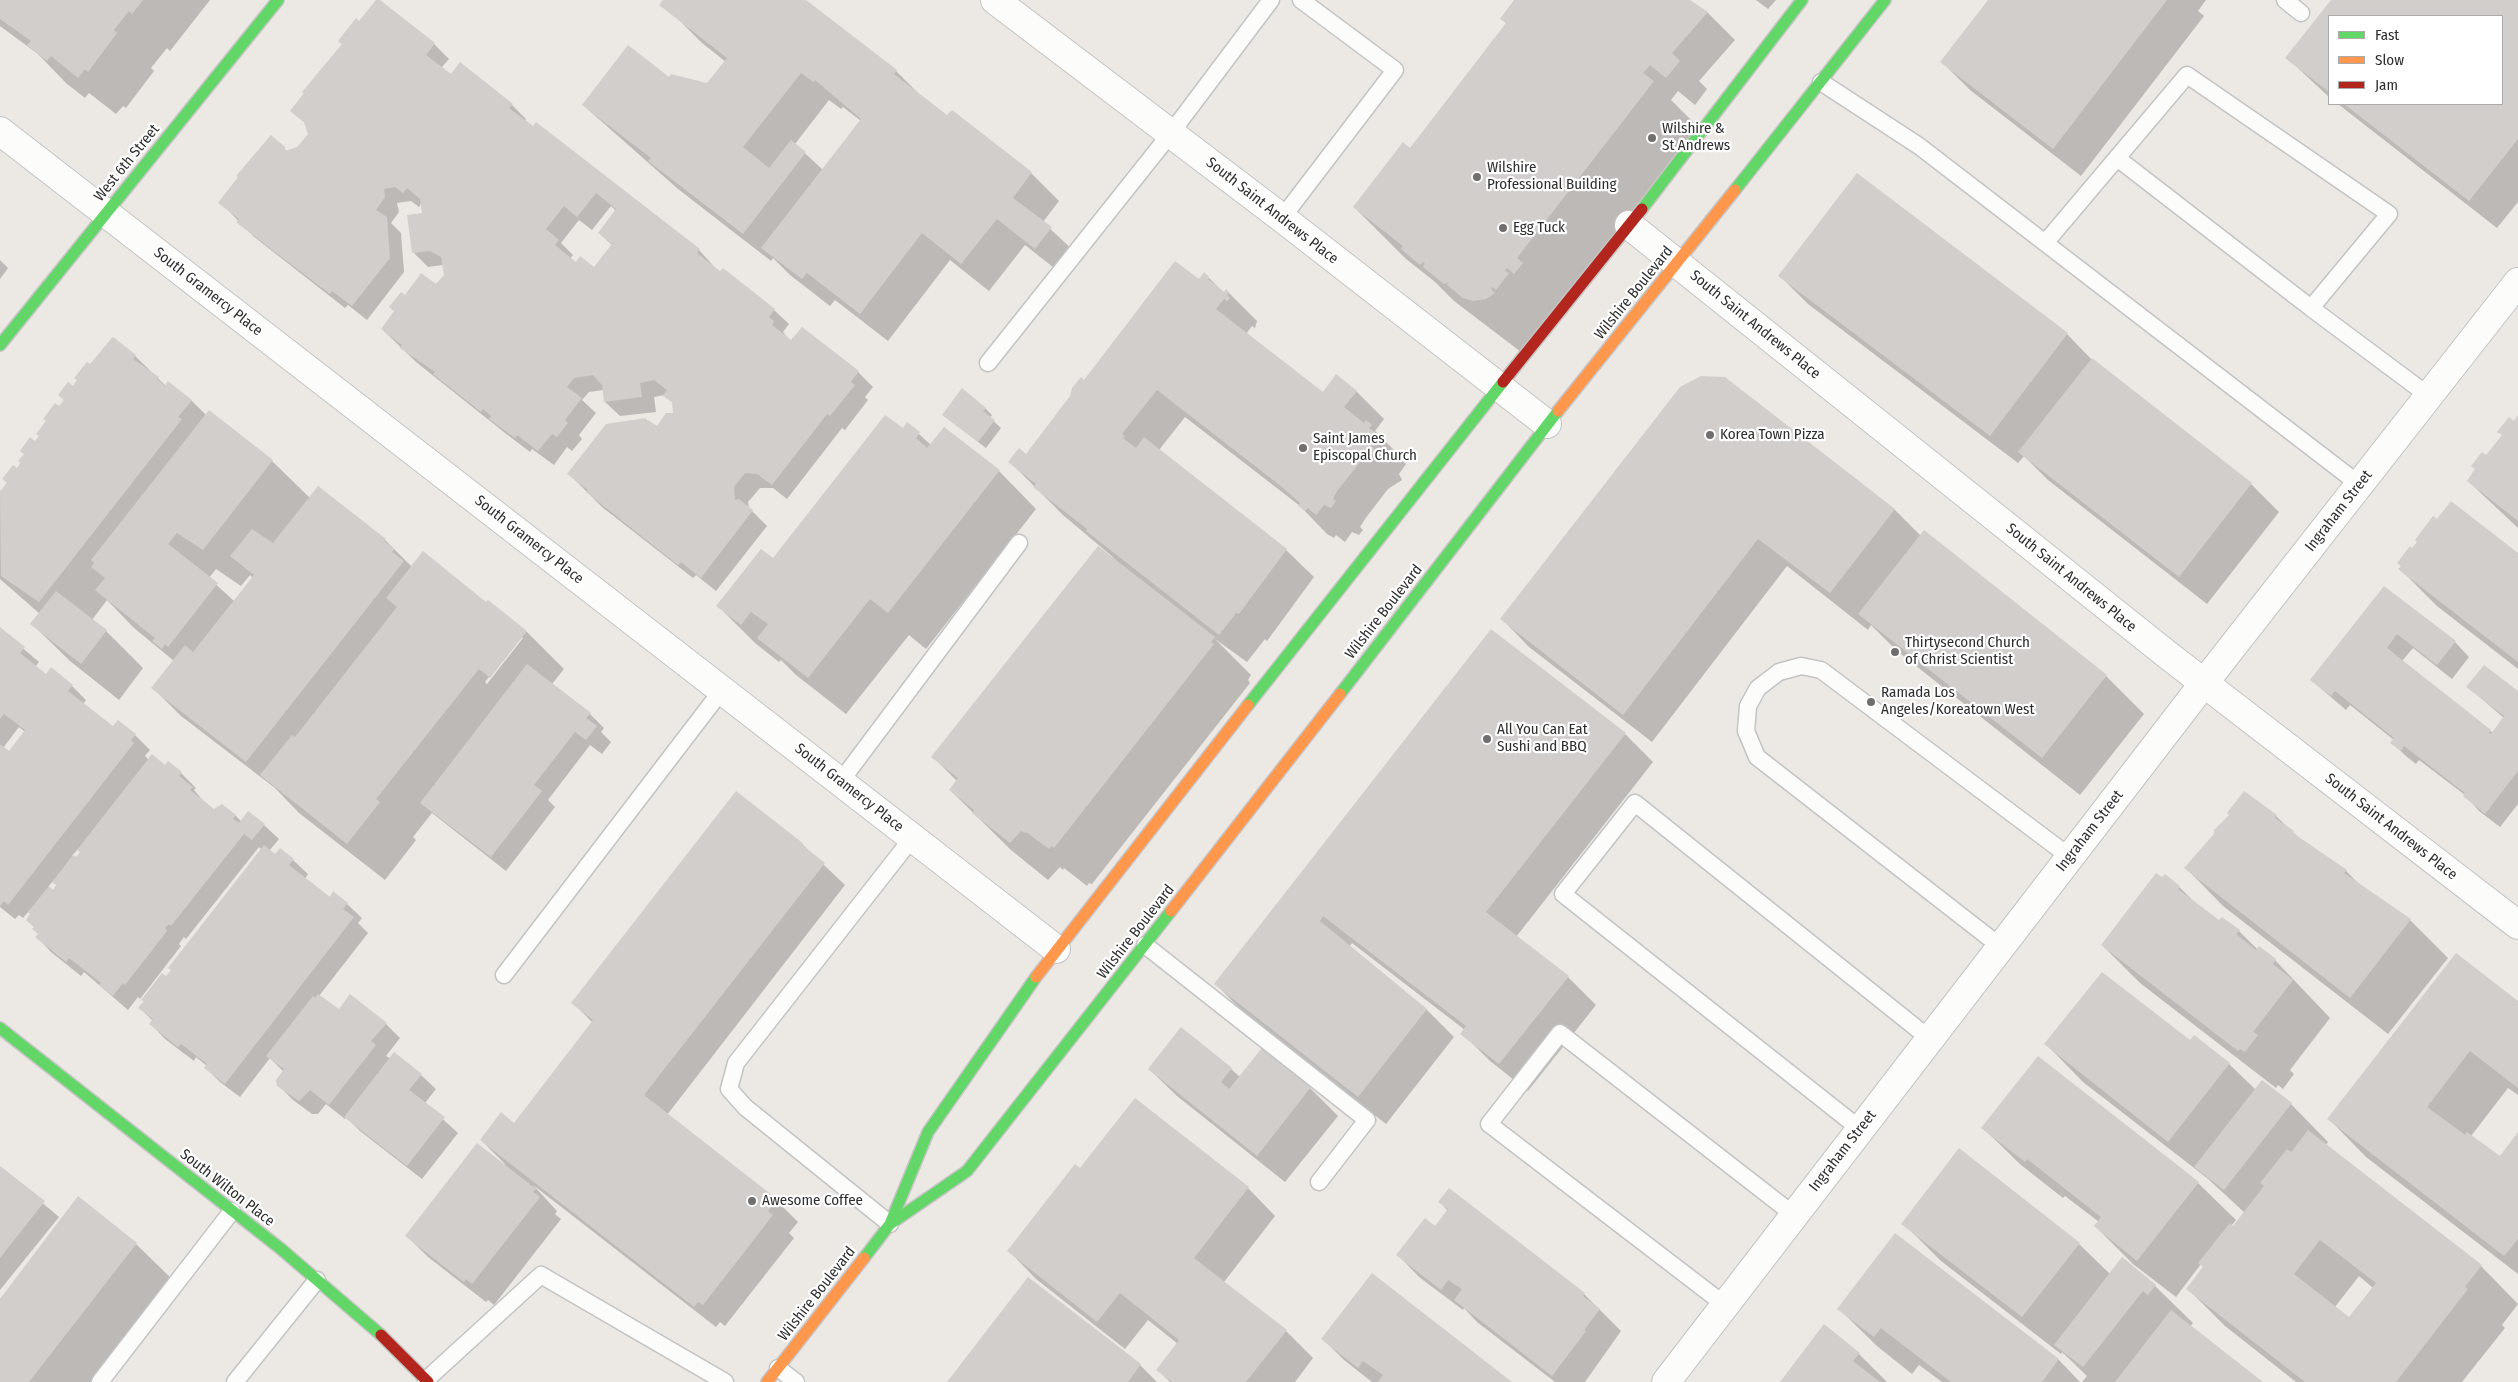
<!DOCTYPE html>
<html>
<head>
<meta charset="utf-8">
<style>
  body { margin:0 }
  #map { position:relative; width:2518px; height:1382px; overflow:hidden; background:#ece8e4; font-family:"Fira Sans Condensed",sans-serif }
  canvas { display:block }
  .legend { position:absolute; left:2328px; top:15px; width:175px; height:90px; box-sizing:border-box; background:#fff; border:1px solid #ababab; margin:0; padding:6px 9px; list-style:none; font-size:15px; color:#2e2e2e }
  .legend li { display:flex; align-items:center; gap:10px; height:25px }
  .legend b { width:25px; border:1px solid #ababab }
</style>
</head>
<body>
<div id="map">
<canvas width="2518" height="1382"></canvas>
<ul class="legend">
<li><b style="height:6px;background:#63d668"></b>Fast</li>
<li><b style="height:6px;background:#ff974d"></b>Slow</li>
<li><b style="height:6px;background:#b3261e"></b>Jam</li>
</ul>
</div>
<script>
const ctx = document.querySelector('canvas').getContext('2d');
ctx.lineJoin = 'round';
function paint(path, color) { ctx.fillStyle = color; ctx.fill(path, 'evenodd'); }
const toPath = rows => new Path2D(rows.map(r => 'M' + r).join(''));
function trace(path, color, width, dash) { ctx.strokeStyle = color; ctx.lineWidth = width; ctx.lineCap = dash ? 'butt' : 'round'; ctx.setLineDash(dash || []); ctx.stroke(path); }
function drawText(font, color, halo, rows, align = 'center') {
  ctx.font = font + ' "Fira Sans Condensed",sans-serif'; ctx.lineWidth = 4.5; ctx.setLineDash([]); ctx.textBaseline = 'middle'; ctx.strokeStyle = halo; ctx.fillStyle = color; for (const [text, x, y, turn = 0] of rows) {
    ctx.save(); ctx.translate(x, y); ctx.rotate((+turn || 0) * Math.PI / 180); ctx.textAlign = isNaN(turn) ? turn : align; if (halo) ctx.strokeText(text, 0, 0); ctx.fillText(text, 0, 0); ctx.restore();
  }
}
paint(toPath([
  [0,0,210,0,170,51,167,48,151,68,154,71,126,108,123,106,116,114,89,93,85,98,66,83,38,54,0,26],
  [378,0,434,44,449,59,441,68,451,76,512,105,526,119,525,121,699,250,720,273,723,270,774,310,789,324,783,332,791,342,802,328,858,372,873,387,865,397,868,400,845,430,842,428,787,499,773,488,760,488,748,502,749,508,767,526,716,591,696,575,693,578,602,507,569,474,645,419,657,428,674,414,674,404,665,395,654,397,656,412,620,416,605,402,603,390,589,392,582,400,596,413,579,435,582,439,572,451,567,447,554,465,532,449,530,452,505,433,416,362,382,329,405,297,436,286,445,275,443,265,428,267,414,253,424,214,422,202,419,207,411,201,397,203,399,212,391,223,401,233,404,272,367,320,348,305,345,308,253,236,220,202,284,148,287,152,297,148,309,134,307,125,292,111],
  [611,206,616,211,599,233,612,245,594,268,576,264,570,259,573,255,561,243,579,220,592,230],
  [664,0,804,0,896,71,923,98,948,117,952,111,1031,173,1059,201,1043,222,1079,256,1063,275,1025,245,989,291,950,260,888,341,835,300,830,306,790,275,773,258,771,261,678,189,583,105,669,78,708,85,726,62,702,43,682,23],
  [829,100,841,109,843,107,861,121,823,170,795,144],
  [1516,0,1687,0,1708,13,1735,40,1699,81,1707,89,1695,105,1678,91,1671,100,1704,133,1521,352,1454,301,1434,281,1406,259,1354,207,1411,149,1507,24,1502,19],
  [1756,0,1776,0,1768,9],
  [1989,0,2206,0,2198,11,2204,16,2081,176,1970,90,1942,62],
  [2332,0,2518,0,2518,202,2497,228,2338,104,2502,104,2502,16,2329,16,2329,97,2287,58],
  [0,260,8,268,0,279],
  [1780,276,2067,334,2093,361,2251,484,2279,512,2207,604,2048,480,2024,456,2018,463,1808,304],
  [1209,278,1224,293,1226,291,1229,293,1257,321,1255,328,1252,326,1246,334,1323,394,1337,376,1357,392,1384,419,1375,431,1398,454,1397,456,1406,464,1399,474,1402,480,1388,489,1365,519,1360,527,1363,530,1359,535,1352,532,1345,542,1336,535,1334,538,1327,534,1300,506,1185,417,1159,450,1286,550,1314,577,1267,641,1265,639,1247,662,1215,639,1251,675,1248,680,1250,683,1092,884,1089,883,1087,886,1064,868,1063,870,1060,867,1048,880,1011,850,950,790,957,781,933,757,1114,558,1063,515,1010,462,1026,456,1085,382,1199,281],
  [112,338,135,356,166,386,191,400,207,416,210,412,272,461,310,498,318,488,385,540,412,567,424,552,486,604,488,601,527,632,564,669,552,684,590,714,604,728,601,732,611,742,602,754,590,745,548,800,555,807,506,871,432,813,413,837,416,840,385,880,299,813,275,788,181,716,153,688,174,661,134,628,107,600,92,620,106,631,143,668,119,700,70,661,32,624,40,614,0,579,0,493,73,387],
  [216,569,241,586,250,575,253,578,235,602,209,578],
  [521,637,523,638,487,684,485,682],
  [1725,378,1895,510,1921,536,1924,532,2106,676,2144,714,2080,795,1897,651,1871,625,1868,630,1787,566,1652,742,1529,647,1502,619],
  [985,408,992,415,990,418,1001,428,986,448,951,421],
  [2518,417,2518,528,2468,481],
  [908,424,931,445,999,471,1036,509,926,649,909,635,846,714,796,675,781,660,779,662,755,643,718,606,774,560],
  [2413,550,2518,555,2518,669,2437,606,2400,569],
  [2384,588,2455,642,2469,657,2452,679,2413,648,2402,661,2493,733,2504,718,2468,687,2518,693,2518,804,2500,827,2479,811,2465,795,2419,760,2416,764,2407,757,2392,743,2394,740,2350,705,2346,710,2311,680],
  [0,629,39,662,35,667,46,675,72,686,86,700,83,704,114,728,118,722,135,735,150,750,145,756,149,760,166,767,168,763,181,773,196,788,194,790,205,803,214,811,236,816,241,821,264,825,279,839,269,851,275,856,293,860,308,874,305,879,330,898,347,904,362,918,358,923,368,933,319,996,339,1011,386,1024,400,1038,386,1056,421,1075,436,1089,425,1103,458,1133,422,1179,360,1131,346,1117,345,1119,326,1104,318,1114,312,1114,293,1100,278,1085,284,1072,270,1058,240,1097,220,1082,206,1068,207,1066,196,1057,194,1061,165,1039,151,1024,153,1021,140,1008,166,978,262,850,259,847,186,939,184,937,179,944,181,946,140,999,138,997,128,1010,84,972,81,976,51,952,37,937,39,934,29,911,23,918,19,915,15,919,0,907],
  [19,727,25,732,9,753,3,748],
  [78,849,81,852,76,859,72,856],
  [53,881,58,886,53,891,48,887],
  [1492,631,1625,734,1653,762,1516,937,1568,977,1596,1005,1528,1091,1490,1061,1462,1033,1465,1030,1352,943,1349,947,1427,1010,1454,1037,1386,1124,1243,1012,1216,984],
  [736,793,803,845,845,885,667,1115,776,1200,798,1222,789,1233,794,1238,725,1326,720,1322,716,1327,533,1185,557,1211,555,1214,561,1219,494,1305,488,1300,486,1302,428,1257,407,1236,505,1164,481,1140,514,1125,593,1023,573,1003],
  [2276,816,2302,841,2346,871,2362,887,2410,920,2448,958,2388,1034,2223,906,2186,868],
  [2179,887,2201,908,2219,922,2239,931,2258,950,2260,948,2275,960,2330,1018,2290,1070,2294,1074,2283,1089,2278,1085,2276,1088,2140,983,2102,945],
  [2518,1002,2518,1095,2508,1088,2471,1136,2500,1158,2518,1134,2518,1274,2366,1157,2329,1119],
  [2190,1042,2229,1064,2256,1090,2291,1104,2328,1142,2326,1145,2481,1266,2518,1304,2502,1325,2505,1328,2462,1382,2296,1382,2225,1326,2188,1289,2204,1268,2201,1264,2176,1297,2133,1264,2095,1226,2099,1222,2065,1196,2063,1198,2021,1165,1983,1128,2198,1183,2236,1220,2231,1226,2234,1228,2245,1213,2207,1178,2083,1082,2046,1044],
  [2359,1276,2373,1288,2349,1318,2335,1307],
  [1262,1050,1310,1088,1338,1116,1285,1182,1177,1096,1149,1069,1231,1069,1240,1077],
  [0,1167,59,1217,0,1290],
  [1080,1170,1248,1188,1275,1216,1224,1282,1286,1331,1313,1358,1295,1382,1170,1382,1158,1370,1178,1344,1148,1320,1125,1349,1036,1279,1009,1251],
  [1440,1202,1584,1294,1621,1331,1585,1382,1555,1382,1477,1322,1464,1308,1463,1310,1419,1277,1398,1255,1435,1228,1448,1211],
  [1903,1223,2079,1244,2110,1274,2155,1286,2193,1323,2190,1327,2261,1382,2082,1382,2087,1376,2062,1352,2061,1354,1941,1261],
  [1896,1235,2059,1360,2080,1382,1942,1382,1919,1365,1912,1374,1877,1346,1839,1309],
  [136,1244,174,1281,96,1382,0,1382,0,1299],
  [1323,1339,1510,1382,1372,1382,1344,1360],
  [1859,1354,1887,1382,1781,1382],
  [1140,1365,1157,1382,948,1382]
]), '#0003');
paint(toPath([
  [0,0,143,0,132,14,129,11,114,30,117,33,88,72,85,69,78,78,51,56,47,61,27,45,31,41,0,19],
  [376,0,380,0,435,43,426,55,451,74,460,62,513,104,509,108,533,126,536,122,700,249,697,253,720,271,723,268,775,309,769,317,774,321,772,325,791,340,802,327,859,371,851,382,855,385,830,416,827,414,772,485,757,474,745,473,734,487,735,500,739,499,753,510,701,578,681,562,678,565,586,492,588,490,567,474,606,424,646,418,646,422,648,420,657,426,666,413,673,413,672,402,663,396,667,390,654,380,640,383,642,397,604,402,602,385,593,375,574,378,567,387,582,398,565,420,568,423,557,437,552,434,538,451,517,435,515,438,489,419,491,416,483,409,481,412,433,374,435,372,400,348,402,345,381,329,394,311,389,307,401,292,405,295,421,273,436,284,444,275,441,257,430,251,412,253,407,215,422,213,420,199,407,188,403,193,395,187,384,189,385,197,376,210,387,217,390,258,352,306,332,291,330,294,241,226,236,222,239,219,218,203,238,177,236,176,271,135,285,147,285,151,297,147,308,134,304,122,290,111,304,93,302,92,342,44,338,41,356,18,359,21],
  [596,193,616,209,598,233,612,244,594,267,580,256,576,262,555,245,559,240,546,229,564,206,577,217],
  [663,0,806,0,897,70,894,74,947,115,952,110,1032,172,1013,198,1052,227,1035,249,997,219,961,264,922,233,860,314,807,273,802,279,761,248,861,119,815,80,813,82,801,73,743,147,769,168,791,140,806,152,743,234,648,161,651,158,582,105,628,45,669,77,671,74,707,83,727,58,659,5],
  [1514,0,1690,0,1708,12,1672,53,1680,61,1666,78,1650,65,1643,73,1654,81,1517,258,1523,263,1514,274,1507,268,1505,271,1509,273,1496,290,1492,287,1491,289,1495,293,1486,299,1473,301,1463,298,1447,285,1449,282,1444,284,1423,267,1425,263,1423,262,1420,265,1401,249,1403,246,1353,207,1403,142,1410,148,1506,23,1500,19],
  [1988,0,2167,0,2053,149,1940,62],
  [2331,0,2518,0,2518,139,2469,201,2344,104,2502,104,2502,16,2329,16,2329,92,2285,58],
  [1857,173,2068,333,1990,436,1778,276],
  [1175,261,1199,279,1204,272,1209,277,1208,279,1224,292,1226,289,1229,292,1227,295,1230,298,1227,301,1224,299,1216,309,1323,392,1336,374,1357,391,1344,407,1364,423,1366,420,1372,425,1369,428,1379,436,1371,445,1375,451,1370,458,1367,456,1361,461,1337,491,1333,499,1336,501,1331,508,1324,505,1316,515,1308,508,1305,511,1298,506,1300,503,1282,487,1157,390,1122,434,1125,436,1123,438,1136,448,1144,437,1287,549,1239,614,1236,613,1219,635,1086,531,1087,529,1033,487,1036,484,1008,462,1019,448,1026,454,1070,396,1072,388,1081,377,1084,380],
  [113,337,136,355,133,359,159,377,157,379,165,386,168,381,192,400,178,417,182,419,39,602,1,576,0,491,7,483,2,479,13,465,17,468,21,463,18,461,24,454,20,451,30,437,35,441,39,436,36,434,46,421,43,419,55,403,59,406,64,400,58,395,68,382,73,386,77,380,74,378,87,362,90,364],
  [2092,358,2252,483,2179,577,2018,452],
  [1701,376,1725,377,1895,509,1830,593,1758,539,1623,715,1500,619,1680,387],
  [962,388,986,408,983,411,995,420,978,442,942,415],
  [209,410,273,460,203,550,177,533,168,544,218,583,168,647,165,644,162,649,152,641,155,638,95,590,105,578,91,567,94,563,91,560],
  [885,415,903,428,907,422,920,432,916,438,927,448,944,427,1000,470,888,613,870,599,808,678,757,638,768,624,751,612,741,625,716,606,761,549,773,558],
  [2518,415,2518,521,2467,481,2475,469,2471,466,2482,452,2486,455,2502,435,2497,432,2509,417,2514,421],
  [318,486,386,539,384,541,394,549,392,552,404,561,246,762,151,688,185,645,193,652,254,575,230,556,252,529,273,543],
  [2451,501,2518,553,2518,662,2398,569,2401,566,2397,563,2410,546,2412,548,2417,542,2415,540,2433,516,2437,519],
  [1924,530,2107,675,2042,758,1858,614],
  [1098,546,1215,637,1211,642,1214,644,1054,848,1051,846,1049,849,1026,832,1025,833,1021,831,1010,843,972,813,974,810,949,790,958,778,931,757],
  [423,551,486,602,488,600,527,631,490,678,479,669,376,799,380,802,347,844,260,775,292,735,295,737,397,607,386,598],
  [2384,586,2456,641,2437,665,2397,634,2387,648,2491,730,2489,733,2491,734,2504,716,2466,687,2484,665,2518,691,2518,771,2485,814,2463,796,2465,793,2404,746,2401,751,2390,743,2394,738,2335,691,2331,696,2310,680],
  [56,591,107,630,81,664,30,624],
  [0,627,25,647,20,653,46,674,51,667,73,685,68,691,113,726,118,720,136,734,131,740,134,743,8,905,4,901,0,906,0,744,9,751,25,730,4,714,0,719],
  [1491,629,1626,733,1486,912,1569,976,1499,1064,1460,1034,1466,1026,1323,916,1320,921,1427,1009,1358,1097,1214,984],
  [527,664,591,713,586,718,597,726,586,740,575,732,534,785,542,791,491,857,420,803],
  [152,754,165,765,168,761,182,772,179,776,193,787,190,790,214,809,222,804,236,815,233,819,239,823,248,811,265,824,252,840,244,834,171,926,169,924,165,928,167,931,125,985,123,983,113,996,99,985,101,983,69,958,66,962,35,937,38,934,32,929,34,927,26,920,30,914,28,912,49,886,53,890,56,885,52,882,73,855,76,857,80,852,77,850],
  [736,791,804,844,802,845,825,863,644,1095,777,1199,768,1211,773,1215,703,1305,698,1302,694,1307,480,1140,501,1112,514,1123,593,1020,571,1003],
  [2244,791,2277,815,2275,818,2294,831,2293,833,2347,870,2344,873,2411,919,2350,998,2184,868,2214,834,2214,830,2229,815,2227,813],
  [264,845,275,854,280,848,294,859,289,865,330,897,333,891,348,903,343,909,354,917,225,1084,204,1068,207,1064,181,1044,178,1047,149,1024,153,1019,138,1008,144,1001,141,1000,162,973,166,976,171,970,168,968],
  [2156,873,2162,877,2165,874,2180,886,2178,889,2219,920,2222,917,2240,930,2236,934,2256,950,2259,946,2276,959,2273,964,2293,980,2253,1032,2258,1035,2245,1052,2240,1049,2238,1051,2101,945],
  [2456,953,2518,1001,2518,1088,2470,1051,2427,1107,2465,1135,2467,1132,2500,1156,2518,1132,2518,1239,2504,1256,2327,1119],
  [2102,972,2190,1040,2194,1035,2230,1063,2168,1142,2044,1044],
  [318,994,339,1009,350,994,387,1023,371,1041,376,1045,329,1105,310,1090,299,1101,277,1086,276,1080,284,1069,266,1056,313,996,315,998],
  [1181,1027,1232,1068,1221,1082,1229,1089,1262,1048,1311,1087,1257,1156,1148,1069],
  [394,1052,422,1074,409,1090,445,1117,407,1166,344,1117],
  [2038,1056,2199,1182,2137,1261,2094,1226,2101,1217,2027,1159,2025,1162,1981,1128],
  [2262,1080,2292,1103,2224,1190,2194,1167],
  [1135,1098,1249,1187,1194,1258,1287,1330,1246,1382,1172,1382,1156,1370,1179,1340,1120,1293,1097,1322,1007,1251,1075,1164,1080,1168],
  [2308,1130,2482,1265,2465,1287,2468,1289,2396,1382,2305,1382,2186,1289,2203,1267,2198,1263,2230,1223,2233,1226,2264,1186,2260,1183,2287,1149,2291,1152],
  [2320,1240,2376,1283,2349,1317,2294,1274],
  [477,1143,536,1189,533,1192,540,1197,472,1284,466,1279,464,1282,405,1236],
  [1959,1148,2080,1243,2022,1317,1901,1224],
  [0,1166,45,1201,0,1258],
  [1449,1188,1585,1293,1583,1296,1600,1309,1584,1330,1586,1331,1552,1376,1454,1300,1462,1289,1448,1280,1441,1290,1396,1255,1425,1218,1435,1226,1448,1209,1438,1202],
  [78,1196,137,1243,29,1382,0,1382,0,1299],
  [1895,1233,2059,1359,2042,1382,1951,1382,1881,1328,1874,1337,1837,1309],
  [2122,1257,2156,1285,2148,1295,2143,1291,2083,1367,2054,1345],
  [1372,1273,1512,1382,1378,1382,1383,1375,1363,1361,1358,1368,1321,1339],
  [1028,1277,1141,1364,1128,1382,947,1382],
  [2171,1310,2263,1382,2115,1382],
  [1824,1324,1860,1353,1853,1361,1880,1382,1780,1382]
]), '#d1cecb');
const lane = toPath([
  [2285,0,2301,13],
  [1821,82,1919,146,2360,485],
  [2117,158,2311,308],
  [1282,218,1395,70,1301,0],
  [2045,243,2187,75,2389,214,2311,308,2429,396],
  [988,363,1171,133,1271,0],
  [841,781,1019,543],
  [1145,945,1367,1120,1319,1182],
  [2001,947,1757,757,1746,731,1748,706,1758,688,1779,672,1801,666,1821,670,2070,857],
  [504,975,722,690],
  [1860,1129,1563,894,1635,803,1930,1039],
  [890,1224,745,1107,729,1089,736,1063,913,837],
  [1725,1305,1489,1124,1560,1033,1794,1215],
  [778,1368,796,1382],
  [426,1380,541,1275,725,1382],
  [100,1382,232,1211],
  [235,1382,317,1280]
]);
const street = toPath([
  [995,0,1282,218,1547,424],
  [0,131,1056,949],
  [1629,225,2169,656,2518,925],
  [1666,1382,2204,683,2518,282]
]);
const fast = toPath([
  [1735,190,1885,0],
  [1642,209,1802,0],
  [0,345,278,0],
  [1340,694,1558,411],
  [1248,705,1503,382],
  [0,1028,281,1249,381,1335],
  [890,1224,967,1171,1171,911],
  [864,1258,890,1224,928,1132,1036,977]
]);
const slow = toPath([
  [1558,411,1735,190],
  [1171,911,1340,694],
  [1036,977,1248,705],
  [767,1382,864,1258]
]);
const jam = toPath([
  [1503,382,1642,209],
  [381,1335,428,1382]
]);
trace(lane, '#c5c4c5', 19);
trace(street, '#c5c4c5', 30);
trace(fast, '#c5c4c5', 14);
trace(slow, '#c5c4c5', 14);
trace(jam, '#c5c4c5', 14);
trace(lane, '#fcfcfb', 16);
trace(street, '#fcfcfb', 28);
trace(fast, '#63d668', 11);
trace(slow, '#ff974d', 11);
trace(jam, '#b3261e', 11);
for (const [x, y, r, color] of [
  [1652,138,5,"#706f6e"],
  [1477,177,5,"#706f6e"],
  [1503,228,5,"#706f6e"],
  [1710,435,5,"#706f6e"],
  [1303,448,5,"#706f6e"],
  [1895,652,5,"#706f6e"],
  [1871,702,5,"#706f6e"],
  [1487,739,5,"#706f6e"],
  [752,1201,5,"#706f6e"]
]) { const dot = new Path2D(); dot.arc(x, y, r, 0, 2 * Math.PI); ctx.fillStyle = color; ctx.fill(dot); trace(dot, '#fff', 2); }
drawText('15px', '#2e2e2e', '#fff', [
  ["Wilshire &",1662,129],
  ["St Andrews",1662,146],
  ["Wilshire",1487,168],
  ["Professional Building",1487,185],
  ["Egg Tuck",1513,228],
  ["Korea Town Pizza",1720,435],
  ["Saint James",1313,439],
  ["Episcopal Church",1313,456],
  ["Thirtysecond Church",1905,643],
  ["of Christ Scientist",1905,660],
  ["Ramada Los",1881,693],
  ["Angeles/Koreatown West",1881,710],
  ["All You Can Eat",1497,730],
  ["Sushi and BBQ",1497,747],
  ["Awesome Coffee",762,1201]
], 'left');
drawText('15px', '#2e2e2e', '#fff', [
  ["West 6th Street",127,163,-51],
  ["South Saint Andrews Place",1272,211,38],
  ["South Gramercy Place",208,292,38],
  ["Wilshire Boulevard",1634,293,-51],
  ["South Saint Andrews Place",1755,325,39],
  ["Ingraham Street",2339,511,-52],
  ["South Gramercy Place",529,540,38],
  ["South Saint Andrews Place",2071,578,39],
  ["Wilshire Boulevard",1384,612,-52],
  ["South Gramercy Place",849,788,38],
  ["South Saint Andrews Place",2391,827,38],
  ["Ingraham Street",2090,831,-52],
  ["Wilshire Boulevard",1136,932,-52],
  ["Ingraham Street",1843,1151,-52],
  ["South Wilton Place",227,1188,38],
  ["Wilshire Boulevard",817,1294,-52]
]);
</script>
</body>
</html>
